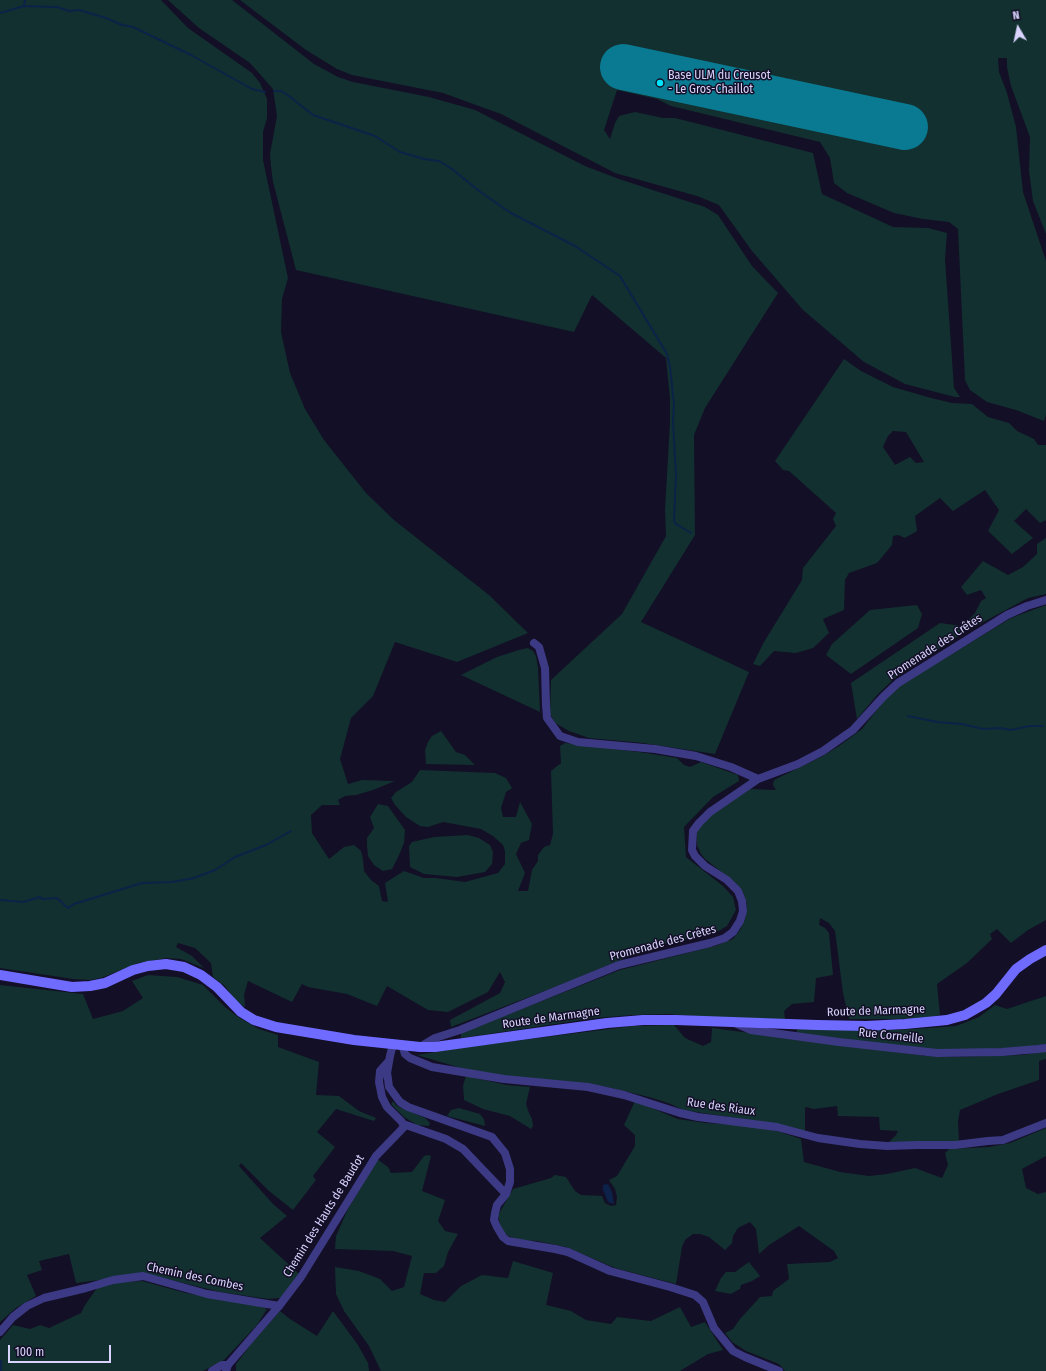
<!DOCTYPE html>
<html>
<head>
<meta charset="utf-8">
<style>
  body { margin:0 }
  #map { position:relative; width:1046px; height:1371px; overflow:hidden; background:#130f26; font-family:"Fira Sans Condensed",sans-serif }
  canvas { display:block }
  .north { position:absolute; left:998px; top:8px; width:40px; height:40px; -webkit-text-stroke:3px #130f26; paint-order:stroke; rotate:351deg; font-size:11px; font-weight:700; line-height:16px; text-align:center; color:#d9d4ff }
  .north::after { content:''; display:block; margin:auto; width:14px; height:18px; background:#d9d4ff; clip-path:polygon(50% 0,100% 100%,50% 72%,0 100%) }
  .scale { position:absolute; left:8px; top:1345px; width:103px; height:18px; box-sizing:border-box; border:2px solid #d9d4ff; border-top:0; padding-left:5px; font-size:12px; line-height:14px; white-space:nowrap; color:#d9d4ff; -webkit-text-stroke:3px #130f26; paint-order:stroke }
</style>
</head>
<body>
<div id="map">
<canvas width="1046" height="1371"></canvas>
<div class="north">N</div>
<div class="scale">100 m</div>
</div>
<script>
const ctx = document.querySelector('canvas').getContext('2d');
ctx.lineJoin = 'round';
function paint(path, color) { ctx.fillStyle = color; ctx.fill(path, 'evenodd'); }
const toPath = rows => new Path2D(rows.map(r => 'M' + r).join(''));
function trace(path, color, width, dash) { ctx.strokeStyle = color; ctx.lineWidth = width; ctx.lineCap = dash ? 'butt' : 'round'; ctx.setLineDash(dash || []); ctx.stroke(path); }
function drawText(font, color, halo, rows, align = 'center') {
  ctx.font = font + ' "Fira Sans Condensed",sans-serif'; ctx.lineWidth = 3; ctx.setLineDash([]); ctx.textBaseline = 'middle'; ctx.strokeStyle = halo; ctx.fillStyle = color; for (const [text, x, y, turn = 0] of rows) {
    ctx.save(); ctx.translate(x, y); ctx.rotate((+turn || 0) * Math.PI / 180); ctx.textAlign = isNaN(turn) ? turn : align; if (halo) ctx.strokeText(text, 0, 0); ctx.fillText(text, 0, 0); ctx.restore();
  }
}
paint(toPath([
  [0,0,161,0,188,28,252,73,260,83,267,99,267,118,263,132,263,160,288,278,282,299,281,332,290,373,305,409,324,440,366,493,394,520,489,595,528,633,457,662,395,642,373,696,351,718,340,759,348,784,362,780,395,781,373,790,356,795,345,796,338,800,340,805,322,805,311,815,312,833,329,859,344,847,354,845,361,851,363,859,364,871,371,880,379,886,382,901,388,902,385,883,404,871,424,878,436,878,465,882,498,873,505,864,505,851,503,845,493,836,481,829,443,822,428,827,420,826,406,817,395,805,391,798,396,792,412,782,420,770,495,773,506,778,512,788,506,792,501,808,503,817,516,817,520,802,532,824,529,840,521,843,516,854,525,873,518,891,528,891,532,870,538,861,538,855,544,847,550,845,553,834,551,771,561,763,560,746,565,743,646,753,677,758,684,765,690,767,701,762,738,775,739,781,713,797,684,827,686,857,723,886,733,897,736,910,727,926,715,933,651,947,573,980,451,1027,450,1020,500,993,505,982,500,972,488,992,448,1012,428,1010,387,986,377,1006,347,994,308,987,302,984,292,1002,248,981,244,995,245,1007,235,1000,225,986,213,977,211,963,195,948,178,943,176,947,192,956,204,968,181,959,167,958,138,963,101,978,90,980,73,979,0,968],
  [168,0,232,0,314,64,338,77,353,82,429,97,475,110,585,166,619,179,705,207,718,215,752,266,778,293,705,408,694,435,695,535,641,622,749,672,715,754,643,743,589,738,569,731,555,723,550,714,551,680,622,614,666,536,665,510,670,422,670,399,666,358,592,295,574,332,296,270,273,182,271,166,270,154,277,116,273,89,250,63,199,28],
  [240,0,1046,0,1046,234,1033,201,1029,171,1030,137,1011,86,1007,67,1007,58,998,58,999,72,1007,93,1016,127,1023,192,1046,261,1046,415,1044,421,1016,410,987,402,970,390,965,380,958,229,949,222,923,219,894,213,847,193,834,183,830,158,820,142,671,106,657,99,617,90,604,130,610,139,615,123,619,116,635,112,663,118,675,118,813,153,822,194,893,227,928,228,947,233,945,259,954,388,960,397,955,397,905,384,864,362,803,310,752,251,719,205,697,196,615,173,501,114,443,93,352,75,337,69,306,50],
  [844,359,861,371,893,387,931,398,952,403,972,404,988,417,1009,423,1017,431,1034,439,1038,445,1046,445,1046,520,1040,523,1026,509,1014,521,1033,538,1012,554,988,531,999,510,985,490,953,511,940,498,915,516,917,531,905,538,898,535,893,536,892,545,877,563,849,573,845,580,844,610,823,619,829,633,813,648,796,653,774,651,760,666,753,664,764,642,802,580,803,568,836,526,833,519,836,513,789,471,783,470,775,461],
  [893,431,906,432,924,462,916,463,910,457,895,465,883,447,888,436],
  [1046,538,1046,594,1028,598,963,633,895,678,878,694,857,719,851,683,940,623,962,626,975,613,981,601,986,598,981,590,967,595,961,587,983,561,1008,575,1023,567,1037,554,1037,544],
  [917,605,922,614,918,628,851,674,826,655,832,644,870,610],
  [1046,605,1046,920,1028,930,1011,943,997,929,990,934,992,939,967,963,937,984,940,1015,925,1018,895,1019,849,1019,843,993,835,931,829,923,820,918,819,925,825,928,829,933,833,975,816,978,814,1002,792,1004,784,1011,785,1019,711,1017,668,1014,633,1015,595,1018,461,1038,461,1033,620,970,715,946,733,939,740,930,745,919,747,904,742,890,733,881,705,859,701,854,697,845,697,830,710,815,749,789,776,790,773,785,774,780,821,757,839,746,862,729,882,703,899,686,1011,618],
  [528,648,533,651,536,656,538,668,540,712,461,675,497,657,519,650],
  [441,731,456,752,465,755,475,765,426,764,425,750,428,742,432,736],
  [378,804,388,806,405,830,404,843,399,855,392,869,383,871,374,865,368,856,367,846,367,838,374,828,370,817],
  [468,835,479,838,490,845,493,852,492,864,485,872,457,877,424,874,410,867,409,846,412,842,434,837],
  [148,975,177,977,203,985,225,1007,238,1017,259,1029,278,1035,278,1047,319,1062,316,1095,339,1096,359,1111,376,1118,374,1121,336,1109,317,1132,335,1147,313,1176,316,1180,293,1210,269,1191,241,1163,239,1166,273,1204,287,1216,260,1238,299,1274,281,1298,268,1299,220,1292,147,1274,76,1283,69,1254,39,1261,42,1270,27,1275,36,1296,16,1308,0,1322,0,985,83,994,93,1019,123,1011,143,998,132,981],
  [1046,996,1046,1044,1024,1048,937,1051,796,1033,798,1028,870,1031,915,1029,956,1026,979,1017,995,1005,1007,1009],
  [674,1025,685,1038,703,1046,711,1042,712,1028,927,1056,953,1057,1023,1055,1046,1051,1046,1059,1039,1061,1039,1080,998,1094,960,1110,958,1121,959,1142,889,1142,896,1135,898,1131,880,1130,879,1117,838,1116,837,1106,814,1109,805,1107,805,1131,729,1117,683,1110,671,1104,649,1097,607,1087,574,1082,508,1077,461,1068,417,1055,467,1047,633,1026],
  [466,1076,507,1085,530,1087,526,1104,529,1113,532,1119,533,1126,531,1129,510,1116,483,1109,464,1100,463,1086],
  [393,1101,397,1106,425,1118,430,1123,429,1126,417,1125,404,1117,391,1104],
  [635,1101,678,1119,706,1123,751,1126,774,1130,801,1139,804,1162,840,1172,869,1176,887,1174,915,1168,942,1178,948,1165,945,1153,949,1149,989,1147,1010,1143,1046,1128,1046,1156,1022,1169,1026,1188,1038,1194,1046,1192,1046,1371,785,1371,779,1364,746,1351,732,1342,725,1333,733,1329,740,1319,760,1297,772,1296,773,1291,789,1279,787,1264,830,1262,838,1258,834,1251,799,1226,769,1245,759,1254,756,1229,750,1222,738,1228,733,1236,732,1243,725,1250,709,1237,700,1234,693,1234,685,1240,682,1247,676,1284,615,1268,566,1247,537,1241,517,1240,507,1235,501,1230,498,1215,513,1189,551,1178,555,1175,566,1177,575,1191,581,1195,602,1196,605,1203,611,1206,616,1205,617,1197,615,1189,609,1180,617,1176,635,1146,635,1135,624,1125],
  [459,1108,480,1114,484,1119,485,1126,447,1116,451,1110],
  [428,1155,431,1156,422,1191,445,1200,438,1221,445,1231,458,1234,448,1252,444,1266,436,1273,424,1273,420,1294,434,1300,445,1302,461,1286,482,1275,508,1278,513,1261,553,1273,546,1305,571,1311,586,1320,611,1324,617,1317,651,1321,680,1307,691,1327,705,1322,723,1350,708,1354,680,1371,381,1371,369,1346,344,1311,336,1294,335,1267,359,1271,380,1279,392,1291,404,1287,412,1256,393,1251,335,1249,336,1236,347,1211,377,1159,388,1167,391,1173,412,1172,424,1156],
  [749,1262,760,1276,752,1281,741,1285,740,1289,731,1294,715,1291,721,1278,726,1272,735,1272],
  [142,1281,186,1293,260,1306,267,1309,257,1325,224,1360,203,1371,0,1371,0,1340,13,1325,30,1329,40,1325,49,1328,81,1313,85,1305,97,1288,115,1282],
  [280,1311,290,1319,317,1336,333,1311,358,1345,368,1363,369,1371,236,1371,236,1364,251,1344]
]), '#12302f');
paint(toPath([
  [608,1184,612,1192,614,1204,608,1202,603,1190,603,1185]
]), '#0c2248');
trace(toPath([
  [24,6,25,0],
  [0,13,24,6,57,7,69,11,79,10,106,18,122,25,133,27,191,55,252,89,265,92],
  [274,91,281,91,289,96,313,115,375,136,400,152,424,159,439,161,452,169,479,191,511,213,575,246,620,276,667,354,670,367,674,404,673,423,676,473,674,521,676,524,691,533],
  [908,716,937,722,962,724,983,729,1000,728,1011,730,1030,726,1043,726],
  [0,900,23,902,40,897,42,899,57,898,68,908,74,904,142,883,172,882,194,878,215,870,235,857,266,845,291,831],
  [1,1361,1,1371]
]), '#0c2248', 2);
trace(toPath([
  [623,67,905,127]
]), '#0a7a92', 46);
trace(toPath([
  [534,643,539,647,545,668,546,705,547,718,560,736,578,742,655,749,696,756,731,767,758,779],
  [737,1024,751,1030,839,1042,937,1053,1002,1052,1038,1049,1046,1048],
  [393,1044,390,1056,387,1073,388,1079,389,1087,400,1102,408,1107,492,1137,505,1153,510,1169,510,1182,506,1194,497,1205,495,1213,494,1220,497,1227,503,1237,508,1241,555,1249,568,1252,610,1271,670,1287,695,1295,703,1302,714,1328,733,1351,745,1357,779,1371],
  [402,1045,405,1054,410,1058,432,1067,504,1079,588,1087,624,1095,680,1113,698,1117,777,1127,818,1138,860,1144,887,1146,918,1145,955,1145,988,1141,1003,1140,1046,1123],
  [420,1047,435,1038,460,1030,619,965,710,943,725,938,733,932,740,921,743,911,742,901,738,891,727,880,705,866,695,856,692,850,693,831,699,823,710,812,758,779,798,764,823,751,840,739,853,730,883,697,898,683,1007,615,1027,606,1046,600],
  [403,1124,446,1139,463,1149,506,1194],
  [0,1332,13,1317,27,1306,44,1298,86,1288,113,1280,143,1276,207,1294,279,1306],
  [212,1371,222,1365,228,1365],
  [226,1371,228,1365,279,1306,301,1277,376,1156,404,1127,402,1122,387,1107,382,1097,379,1082,380,1071,388,1062]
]), '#3d3a85', 8);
trace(toPath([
  [0,975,72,987,90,986,105,983,133,970,148,966,166,964,184,967,201,975,217,987,241,1012,254,1020,276,1027,354,1040,420,1047,435,1047,607,1023,643,1020,676,1020,817,1025,866,1026,905,1024,947,1020,965,1015,986,1003,996,994,1016,969,1030,959,1046,950]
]), '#6f6bff', 10);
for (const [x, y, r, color] of [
  [660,83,4,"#00e5ff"]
]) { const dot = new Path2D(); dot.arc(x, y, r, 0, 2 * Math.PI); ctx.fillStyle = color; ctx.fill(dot); trace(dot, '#130f26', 1.5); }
drawText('12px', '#d9d4ff', '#130f26', [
  ["Base ULM du Creusot",668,76],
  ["- Le Gros-Chaillot",668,90]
], 'left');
drawText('12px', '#d9d4ff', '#130f26', [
  ["Promenade des Crêtes",935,647,-33],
  ["Promenade des Crêtes",663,943,-15],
  ["Route de Marmagne",876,1011,-2],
  ["Route de Marmagne",551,1018,-8],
  ["Rue Corneille",891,1036,6],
  ["Rue des Riaux",721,1107,8],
  ["Chemin des Hauts de Baudot",324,1216,-58],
  ["Chemin des Combes",195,1277,12]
]);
</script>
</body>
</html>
